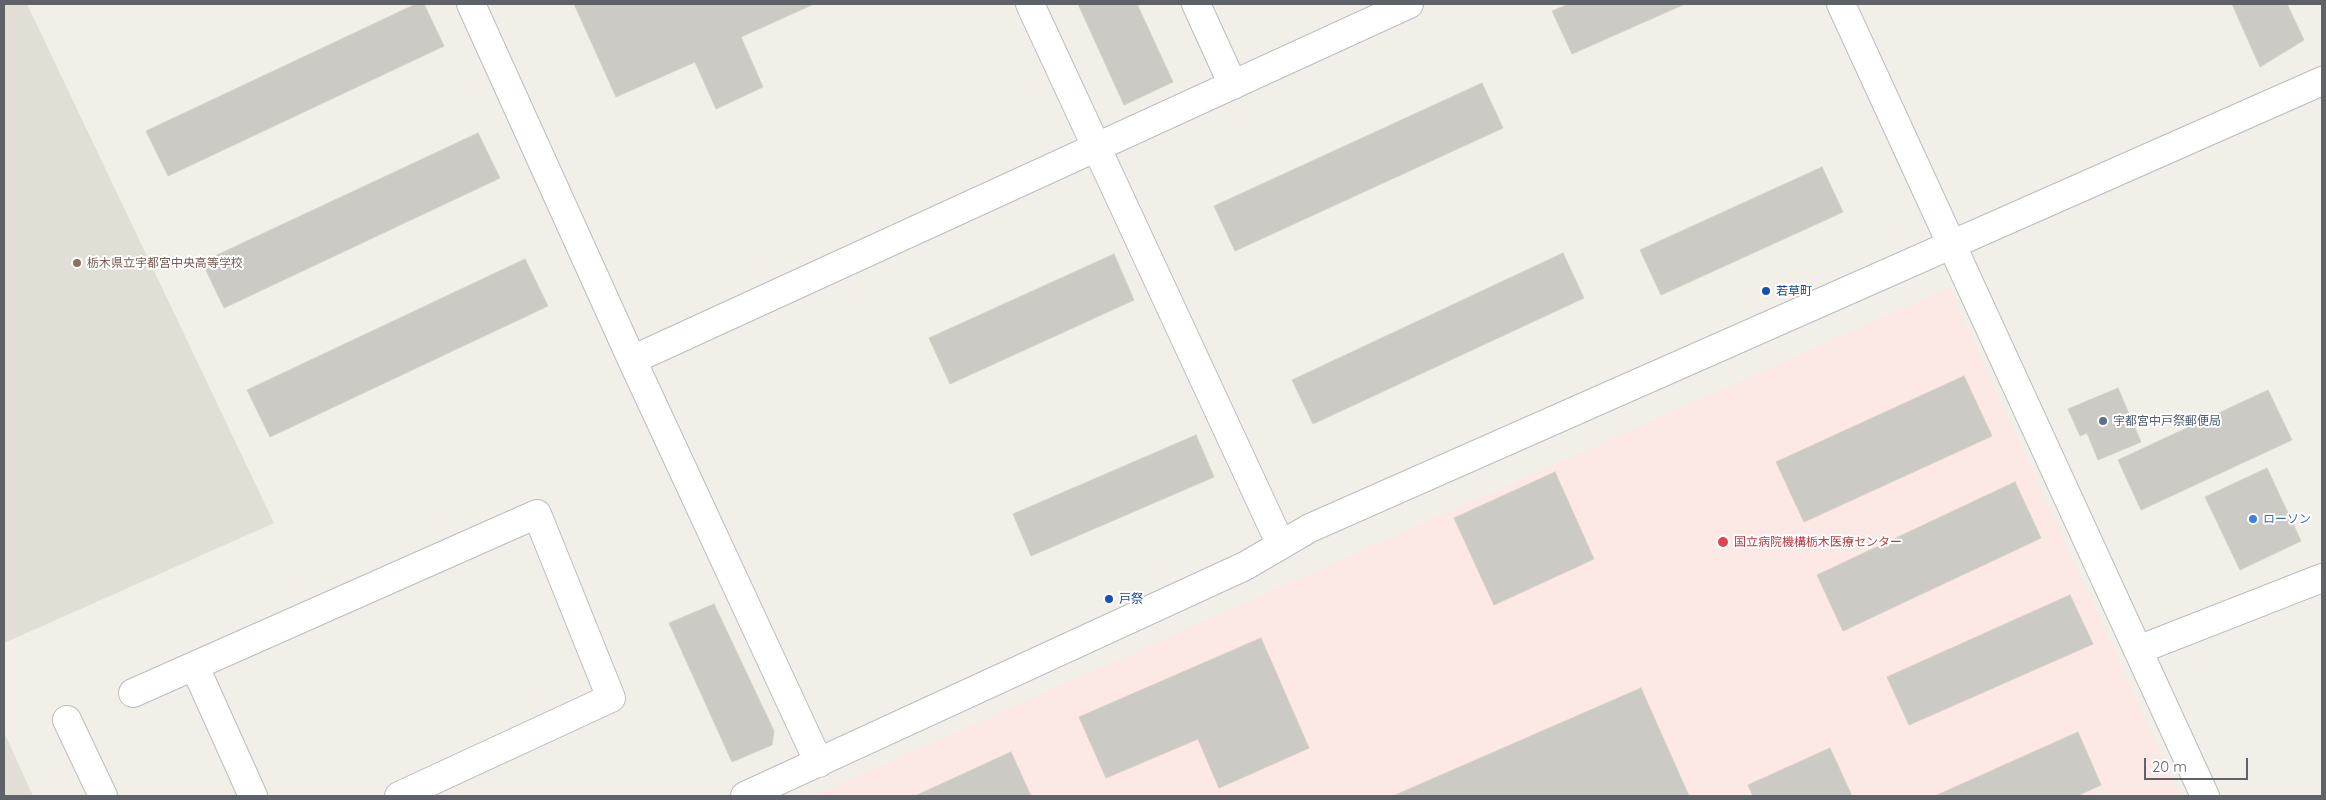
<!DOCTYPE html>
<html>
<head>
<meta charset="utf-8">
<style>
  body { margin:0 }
  #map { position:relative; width:2326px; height:800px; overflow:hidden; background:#f1efe7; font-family:Quicksand,sans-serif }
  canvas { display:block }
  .frame { position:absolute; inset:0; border:5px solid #5e6268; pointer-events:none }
  .scale { position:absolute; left:2144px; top:758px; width:104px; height:22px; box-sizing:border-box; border:2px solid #5e6268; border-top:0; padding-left:6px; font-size:15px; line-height:18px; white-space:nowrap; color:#5e6268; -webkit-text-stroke:4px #fff; paint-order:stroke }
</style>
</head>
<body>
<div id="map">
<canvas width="2326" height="800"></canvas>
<div class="frame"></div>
<div class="scale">20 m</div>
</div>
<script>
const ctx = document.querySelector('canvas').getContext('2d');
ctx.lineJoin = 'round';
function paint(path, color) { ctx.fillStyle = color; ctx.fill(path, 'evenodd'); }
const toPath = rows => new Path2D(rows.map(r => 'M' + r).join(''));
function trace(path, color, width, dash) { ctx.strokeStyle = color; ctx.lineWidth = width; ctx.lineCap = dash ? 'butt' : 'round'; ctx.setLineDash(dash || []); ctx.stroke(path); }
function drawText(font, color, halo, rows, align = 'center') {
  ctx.font = font + ' Quicksand,"Noto Sans JP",sans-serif'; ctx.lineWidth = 4; ctx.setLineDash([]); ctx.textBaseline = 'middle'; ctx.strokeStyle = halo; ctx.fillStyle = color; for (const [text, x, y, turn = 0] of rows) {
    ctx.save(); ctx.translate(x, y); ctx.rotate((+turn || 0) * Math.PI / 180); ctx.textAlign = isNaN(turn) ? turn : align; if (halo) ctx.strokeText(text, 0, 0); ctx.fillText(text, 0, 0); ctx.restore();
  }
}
paint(toPath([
  [4,4,27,4,274,523,4,643],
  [4,732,33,796,4,796]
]), '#e1ded5');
paint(toPath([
  [1949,288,2180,796,814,796]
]), '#fce8e5');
const building = toPath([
  [416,4,424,4,444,46,168,176,146,131,416,4],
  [574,4,814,4,741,37,763,87,716,109,695,62,616,97,574,4],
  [1078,4,1137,4,1173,82,1124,105,1078,4],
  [1569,4,1685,4,1572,54,1552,11,1569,4],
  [2232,4,2287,4,2304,40,2260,67,2232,4],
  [1482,83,1503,128,1235,251,1214,206,1482,83],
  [478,133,500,178,224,308,202,262,478,133],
  [1822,167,1843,212,1661,295,1640,250,1822,167],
  [1563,253,1584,298,1313,424,1292,380,1563,253],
  [1114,254,1134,300,950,384,929,338,1114,254],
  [525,259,548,306,270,437,247,390,525,259],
  [1964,376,1992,436,1804,522,1776,462,1964,376],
  [2118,388,2141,442,2098,460,2087,433,2080,436,2068,409,2118,388],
  [2268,390,2292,440,2141,510,2118,460,2268,390],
  [1196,435,1214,477,1031,556,1013,514,1196,435],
  [2267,468,2301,541,2240,570,2205,497,2267,468],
  [1555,472,1594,559,1494,605,1454,518,1555,472],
  [2015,482,2041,538,1843,631,1817,575,2015,482],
  [2070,595,2093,644,1909,725,1887,677,2070,595],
  [714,604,774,731,772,745,732,762,669,623,714,604],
  [1261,638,1309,748,1219,788,1198,739,1106,778,1079,717,1261,638],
  [1641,688,1689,796,1393,796,1641,688],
  [2078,732,2101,785,2077,796,1935,796,2078,732],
  [1830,748,1852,796,1753,796,1748,785,1830,748],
  [1011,752,1031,796,915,796,1011,752]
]);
paint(building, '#cccac4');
trace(building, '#d6d1c5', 1);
const minor = toPath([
  [471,4,632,360,819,763],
  [1030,4,1281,545],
  [1196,4,1233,85],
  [1841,4,2205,796],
  [632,360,1409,4],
  [2138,650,2322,578],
  [195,667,253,796],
  [133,693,537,514,611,698,399,796],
  [67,720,103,796],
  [745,796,1245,566,1310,528,2322,81]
]);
trace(minor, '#b9bcc1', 30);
trace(minor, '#fff', 28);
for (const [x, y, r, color] of [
  [77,263,5,"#8d6e63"],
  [1766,291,5,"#1a4fb4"],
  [2103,421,5,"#5c6f8a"],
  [2253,519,5,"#3f7fe0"],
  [1723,542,6,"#e0444e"],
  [1109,599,5,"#1a4fb4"]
]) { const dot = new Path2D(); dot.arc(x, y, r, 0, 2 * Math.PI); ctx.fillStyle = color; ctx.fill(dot); trace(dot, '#fff', 2); }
drawText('12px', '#785e54', '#fff', [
  ["栃木県立宇都宮中央高等学校",87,263]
], 'left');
drawText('12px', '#164399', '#fff', [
  ["若草町",1776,291],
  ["戸祭",1119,599]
], 'left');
drawText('12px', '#4e5e75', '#fff', [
  ["宇都宮中戸祭郵便局",2113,421]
], 'left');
drawText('12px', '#366cbe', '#fff', [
  ["ローソン",2263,519]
], 'left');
drawText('12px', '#be3a42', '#fff', [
  ["国立病院機構栃木医療センター",1734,542]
], 'left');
</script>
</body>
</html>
